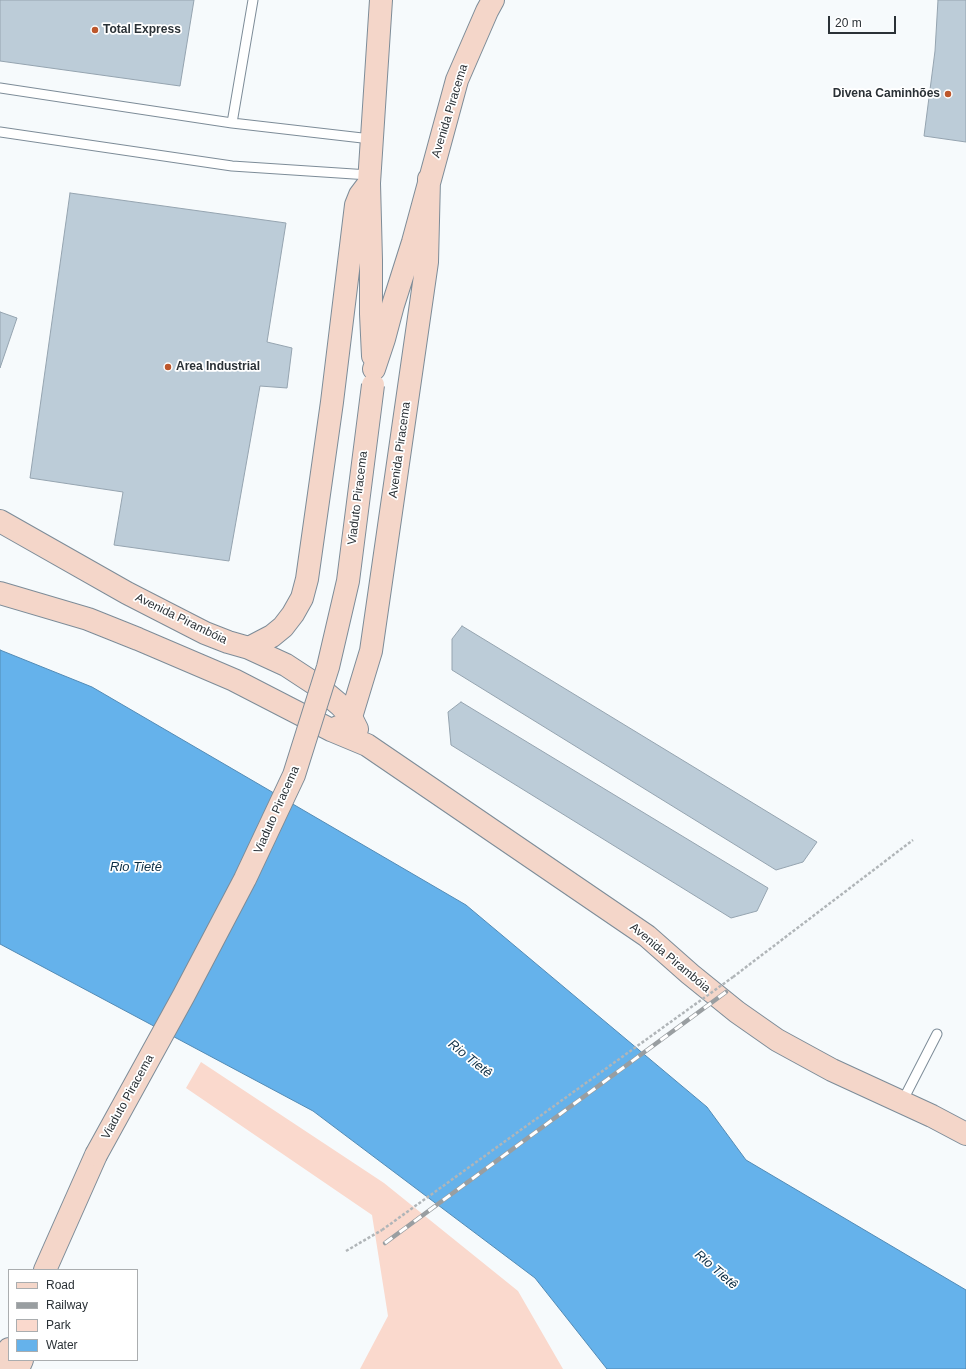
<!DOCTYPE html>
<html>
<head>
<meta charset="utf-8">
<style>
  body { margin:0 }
  #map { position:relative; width:966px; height:1369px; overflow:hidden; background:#f6fafc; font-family:Helvetica,sans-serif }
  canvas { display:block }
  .legend { position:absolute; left:8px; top:1269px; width:130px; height:92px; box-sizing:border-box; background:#fff; border:1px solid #aaadaf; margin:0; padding:5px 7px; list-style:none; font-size:12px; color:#2a3136 }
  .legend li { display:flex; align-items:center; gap:8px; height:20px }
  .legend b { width:20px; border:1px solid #aaadaf }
  .scale { position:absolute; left:828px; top:16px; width:68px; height:18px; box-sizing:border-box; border:2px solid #2a3136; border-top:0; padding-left:5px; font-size:12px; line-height:14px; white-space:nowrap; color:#2a3136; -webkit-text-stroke:3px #fff; paint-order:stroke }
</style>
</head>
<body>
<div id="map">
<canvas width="966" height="1369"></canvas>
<ul class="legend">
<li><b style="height:5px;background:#f4d6c9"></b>Road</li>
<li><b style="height:5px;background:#999ea1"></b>Railway</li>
<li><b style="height:11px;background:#fad9cd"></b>Park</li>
<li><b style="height:11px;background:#65b2eb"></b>Water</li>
</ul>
<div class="scale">20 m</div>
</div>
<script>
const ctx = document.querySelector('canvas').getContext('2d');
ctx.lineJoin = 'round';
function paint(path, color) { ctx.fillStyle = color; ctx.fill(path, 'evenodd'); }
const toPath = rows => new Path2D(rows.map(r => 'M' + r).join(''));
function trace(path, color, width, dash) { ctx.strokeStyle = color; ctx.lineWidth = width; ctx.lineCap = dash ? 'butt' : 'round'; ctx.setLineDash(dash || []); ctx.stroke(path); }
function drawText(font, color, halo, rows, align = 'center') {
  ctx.font = font + ' Helvetica,sans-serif'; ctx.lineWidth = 3.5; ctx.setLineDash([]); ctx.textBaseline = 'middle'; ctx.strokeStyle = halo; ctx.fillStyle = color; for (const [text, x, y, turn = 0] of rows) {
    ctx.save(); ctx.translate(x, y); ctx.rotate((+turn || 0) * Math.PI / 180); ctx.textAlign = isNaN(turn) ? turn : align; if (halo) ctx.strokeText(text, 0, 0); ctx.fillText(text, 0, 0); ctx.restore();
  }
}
paint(toPath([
  [201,1062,384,1183,518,1291,563,1369,360,1369,388,1316,372,1215,186,1088]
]), '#fad9cd');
const water = toPath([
  [0,650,92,687,466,905,707,1107,746,1160,966,1290,966,1369,607,1369,535,1278,313,1111,0,944,0,650]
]);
paint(water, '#65b2eb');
trace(water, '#538bb5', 1);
const building = toPath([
  [0,0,194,0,180,86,0,61,0,0],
  [938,0,966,0,966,142,924,136,935,51,938,0],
  [70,193,286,223,267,342,292,348,287,388,260,386,229,561,114,545,123,492,30,478,70,193],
  [0,312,17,318,0,368,0,312],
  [462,626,817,842,803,862,776,870,452,670,452,639,462,626],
  [461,702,768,888,757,911,731,918,451,745,448,712,461,702]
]);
paint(building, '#bcccd8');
trace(building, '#95a4b0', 1);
const service = toPath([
  [0,88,232,123,371,139],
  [232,123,253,0],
  [0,132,232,166,369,175],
  [902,1102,937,1034]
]);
const secondary = toPath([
  [373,356,371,314,371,260,369,183,381,0],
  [374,369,384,339,393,305,413,242,457,80,487,11,493,0],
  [0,521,127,593,205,633,228,642,249,648,286,665,315,684,340,705,351,717,357,729],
  [0,593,88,619,138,639,234,680,331,730,367,745,647,936,690,974,737,1012,777,1040,832,1070,932,1116,966,1134],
  [249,648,272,636,283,627,293,614,302,598,307,579,332,402,356,205,360,195,369,183],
  [331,730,345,724,351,717,371,651,427,262,429,179],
  [45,1270,96,1155],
  [0,1368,9,1349],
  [18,1369,22,1360]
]);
trace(service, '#7d8c98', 11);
trace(secondary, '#7d8c98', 24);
trace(toPath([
  [733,977,913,840],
  [346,1251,382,1230]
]), '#b0b5b8', 2.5, [3, 2]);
trace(service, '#fff', 9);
trace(secondary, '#f4d6c9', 22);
const rail = toPath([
  [385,1243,726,992]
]);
trace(rail, '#999ea1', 4.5);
trace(rail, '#fff', 3, [9]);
const secondaryBridge = toPath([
  [96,1155,184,995,245,879,294,775,328,667,348,581,373,385]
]);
trace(secondaryBridge, '#7d8c98', 24, []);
trace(toPath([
  [382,1230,733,977]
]), '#b0b5b8', 2.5, [3, 2]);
trace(secondaryBridge, '#f4d6c9', 22);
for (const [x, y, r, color] of [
  [95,30,4,"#bd572c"],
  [948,94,4,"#bd572c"],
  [168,367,4,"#bd572c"]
]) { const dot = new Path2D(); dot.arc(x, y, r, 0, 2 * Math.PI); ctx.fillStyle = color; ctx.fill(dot); trace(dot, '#fff', 1.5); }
drawText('bold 12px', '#2a3136', '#fff', [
  ["Total Express",103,30],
  ["Divena Caminhões",940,94,"right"],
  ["Area Industrial",176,367]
], 'left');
drawText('12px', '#2a3136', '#fff', [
  ["Avenida Piracema",450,111,-73],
  ["Avenida Piracema",400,450,-82],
  ["Viaduto Piracema",358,498,-83],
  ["Avenida Pirambóia",181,619,26],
  ["Viaduto Piracema",277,810,-66],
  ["Avenida Pirambóia",670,958,40],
  ["Viaduto Piracema",128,1097,-61]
]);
drawText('italic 13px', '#0d2f46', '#fff', [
  ["Rio Tietê",136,867],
  ["Rio Tietê",470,1059,39],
  ["Rio Tietê",716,1270,41]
]);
</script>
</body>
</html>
